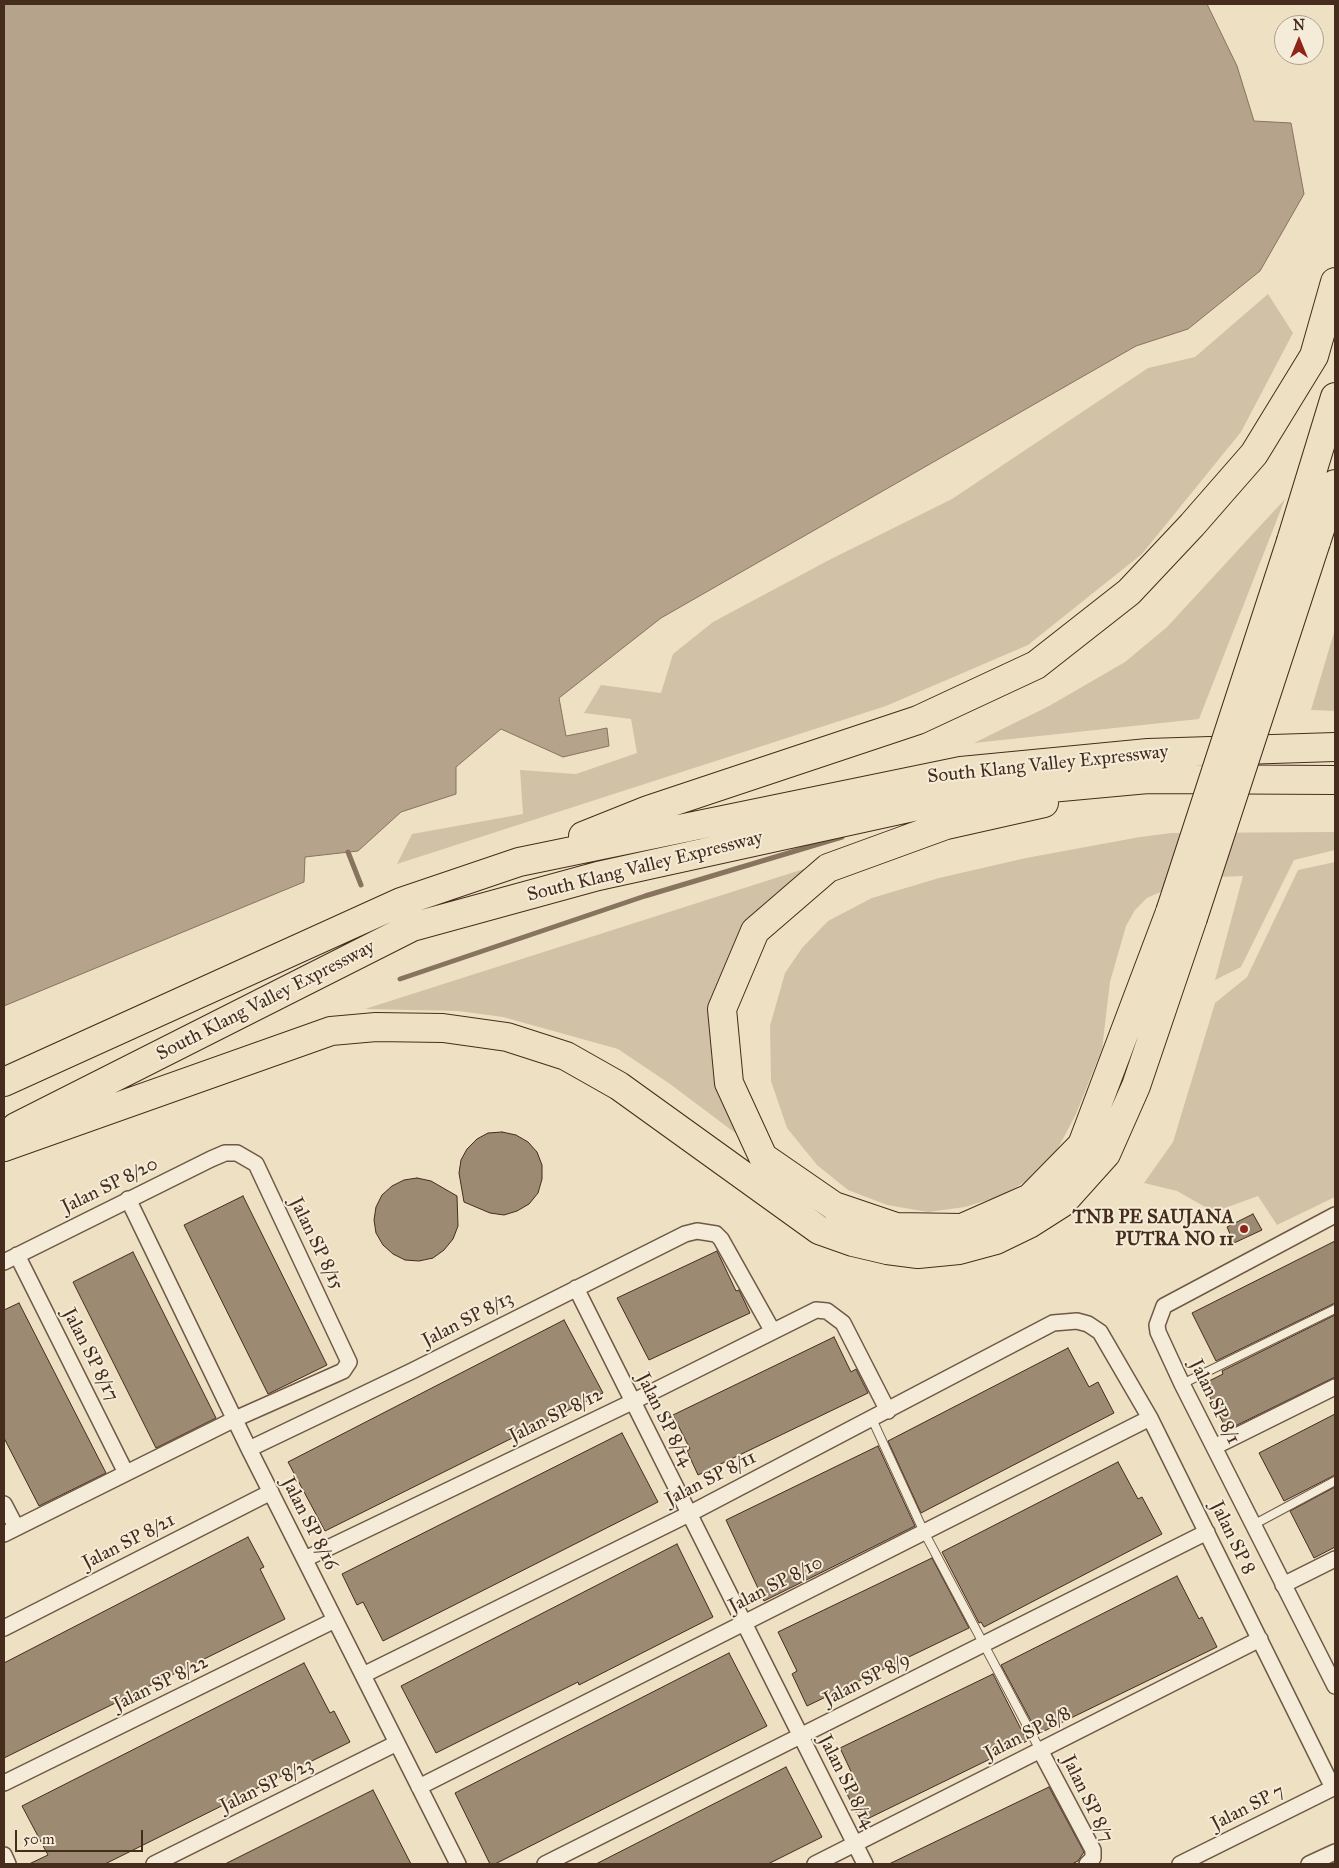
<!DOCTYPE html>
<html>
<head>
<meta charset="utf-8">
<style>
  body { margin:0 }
  #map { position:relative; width:1339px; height:1868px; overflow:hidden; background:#eee1c3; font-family:"IM FELL Great Primer",serif }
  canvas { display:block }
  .frame { position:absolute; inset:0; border:5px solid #452c1d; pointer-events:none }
  .north { position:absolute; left:1274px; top:15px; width:50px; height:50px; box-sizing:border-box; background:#f4ecd8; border:1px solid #ae9f8d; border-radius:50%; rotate:0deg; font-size:14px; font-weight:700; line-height:20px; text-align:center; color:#452c1d }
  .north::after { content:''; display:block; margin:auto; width:18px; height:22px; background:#8f2418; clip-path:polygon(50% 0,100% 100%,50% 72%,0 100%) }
  .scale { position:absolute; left:15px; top:1830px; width:128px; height:22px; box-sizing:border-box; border:2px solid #452c1d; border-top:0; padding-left:6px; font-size:15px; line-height:18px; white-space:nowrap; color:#452c1d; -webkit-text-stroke:4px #f4ecd8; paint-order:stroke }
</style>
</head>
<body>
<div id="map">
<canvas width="1339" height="1868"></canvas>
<div class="frame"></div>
<div class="north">N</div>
<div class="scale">50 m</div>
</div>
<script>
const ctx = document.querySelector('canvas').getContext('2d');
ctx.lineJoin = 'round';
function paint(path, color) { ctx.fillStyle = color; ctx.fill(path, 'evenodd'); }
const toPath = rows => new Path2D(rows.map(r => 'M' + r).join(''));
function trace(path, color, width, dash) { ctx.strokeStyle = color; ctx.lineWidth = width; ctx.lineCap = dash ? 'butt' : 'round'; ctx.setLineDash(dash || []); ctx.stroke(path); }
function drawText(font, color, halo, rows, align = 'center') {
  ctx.font = font + ' "IM FELL Great Primer",serif'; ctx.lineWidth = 4; ctx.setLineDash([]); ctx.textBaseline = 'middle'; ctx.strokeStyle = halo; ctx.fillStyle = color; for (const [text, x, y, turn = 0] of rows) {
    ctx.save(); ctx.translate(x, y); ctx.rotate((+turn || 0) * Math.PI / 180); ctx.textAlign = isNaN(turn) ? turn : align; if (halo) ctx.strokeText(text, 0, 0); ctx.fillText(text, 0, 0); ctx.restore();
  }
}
paint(toPath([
  [1268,294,1293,333,1241,432,1142,554,1028,645,886,706,397,864,412,834,523,814,520,770,576,774,637,753,631,719,584,713,601,685,661,693,673,654,713,622,829,560,952,499,1148,368,1195,357],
  [1285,499,1199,719,974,743,1049,706,1125,662,1167,627],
  [1335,629,1335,711,1311,710],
  [1335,832,1335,850,1294,860,1241,967,1215,980,1243,876,1171,879,1165,890,1147,898,1135,910,1126,926,1110,982,1102,1049,1076,1114,1055,1154,1028,1180,1001,1196,965,1207,928,1212,887,1205,848,1190,817,1165,787,1128,771,1081,770,1026,785,973,802,948,828,921,872,898,939,878,1026,858,1140,837,1172,833],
  [1335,862,1335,1197,1277,1225,1258,1196,1214,1212,1177,1191,1144,1183,1173,1142,1215,1003,1247,977,1298,870],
  [810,867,750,923,721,1084,738,1135,670,1084,618,1049,503,1017,458,1011,365,1009]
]), '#d1c2a7');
const water = toPath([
  [4,4,1207,4,1237,66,1254,121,1291,123,1304,194,1260,271,1188,329,1136,346,661,618,559,698,566,736,607,728,609,746,563,757,501,729,456,767,456,794,401,812,358,851,305,857,304,882,4,1006,4,4]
]);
paint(water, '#b5a38b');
trace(water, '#88735f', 1);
trace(toPath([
  [348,852,361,885],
  [400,979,645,896,842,837]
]), '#88735f', 5);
const building = toPath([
  [502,1132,516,1135,528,1142,537,1152,542,1165,542,1179,538,1193,529,1204,517,1211,504,1215,490,1213,464,1202,459,1173,461,1160,467,1149,477,1139,488,1133,502,1132],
  [417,1178,431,1181,457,1196,458,1226,453,1239,444,1250,433,1258,419,1261,405,1260,393,1254,383,1245,376,1233,374,1220,376,1207,382,1195,392,1186,404,1180,417,1178],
  [243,1196,327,1365,268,1394,184,1225,243,1196],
  [1253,1214,1262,1230,1234,1243,1227,1227,1253,1214],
  [1335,1241,1335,1303,1216,1361,1192,1313,1335,1241],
  [717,1251,736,1291,739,1290,750,1313,649,1360,617,1298,717,1251],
  [133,1252,216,1418,156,1448,73,1282,133,1252],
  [19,1303,106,1473,39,1506,4,1438,4,1310,19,1303],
  [1335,1315,1335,1377,1227,1430,1203,1384,1223,1374,1222,1371,1335,1315],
  [564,1320,603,1393,325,1531,288,1462,564,1320],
  [834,1337,851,1372,856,1369,868,1393,698,1475,687,1451,690,1449,673,1415,834,1337],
  [1068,1348,1089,1387,1098,1382,1114,1413,921,1513,888,1441,1068,1348],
  [1335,1414,1335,1475,1284,1501,1259,1453,1335,1414],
  [622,1433,658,1502,383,1641,363,1602,357,1605,342,1574,622,1433],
  [878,1446,915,1526,764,1601,726,1520,878,1446],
  [1118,1462,1138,1499,1142,1497,1162,1534,984,1627,981,1622,979,1623,942,1552,1118,1462],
  [1335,1487,1335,1547,1314,1558,1290,1511,1335,1487],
  [248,1537,264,1567,260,1569,285,1619,4,1758,4,1663,248,1537],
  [677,1544,713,1617,579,1685,578,1682,436,1753,401,1686,677,1544],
  [932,1558,969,1628,807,1706,792,1674,797,1671,778,1632,932,1558],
  [1177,1576,1199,1619,1202,1617,1217,1647,1038,1734,1001,1665,1177,1576],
  [729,1653,767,1726,495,1864,490,1864,455,1793,729,1653],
  [304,1663,330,1713,334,1711,350,1742,105,1864,29,1864,48,1855,22,1806,304,1663],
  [993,1674,1027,1741,861,1822,844,1788,856,1782,840,1748,993,1674],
  [786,1767,822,1837,768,1864,596,1864,786,1767],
  [1049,1787,1084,1852,1078,1861,1072,1864,889,1864,1049,1787],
  [373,1790,411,1864,225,1864,373,1790]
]);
paint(building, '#9d8a73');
trace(building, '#452c1d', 1);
const lane = toPath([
  [1182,1384,1335,1309],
  [872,1419,924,1532,1040,1750],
  [1253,1525,1335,1481]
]);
const street = toPath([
  [128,1199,249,1449,458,1864],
  [1335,1215,1164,1306,1157,1325,1158,1332,1182,1384,1335,1686],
  [17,1255,126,1473],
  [4,1262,211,1159,225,1153,237,1153,256,1164,349,1362,343,1371,235,1419,4,1534],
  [576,1288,865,1864],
  [1214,1447,1335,1387],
  [249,1449,412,1371,685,1234,697,1231,716,1234,721,1239,772,1330],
  [4,1504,16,1527],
  [305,1559,632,1402,816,1310,827,1311,843,1323,888,1411],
  [1283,1585,1335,1559],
  [4,1628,271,1492],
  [363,1675,689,1514,1053,1323,1077,1321,1088,1324,1100,1332,1150,1418,1333,1788],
  [1040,1750,1093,1850,1093,1858,1087,1864],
  [4,1783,335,1620],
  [419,1787,1150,1418],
  [4,1855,8,1864],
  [154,1864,397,1743],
  [545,1864,1207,1532],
  [815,1864,1260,1639],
  [1180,1864,1335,1787],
  [1309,1864,1335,1852]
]);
const highway = toPath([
  [1291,541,1335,397],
  [1316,542,1335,484],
  [1044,803,946,825,828,868,755,931,722,1009,729,1083,763,1157,834,1206,896,1227,962,1228,1030,1198,1082,1145,1170,912],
  [583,836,648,810,918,720,1036,665,1129,592,1192,525,1254,454,1314,356,1335,282],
  [4,1082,401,902,519,862,961,771,1148,753,1335,747],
  [16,1127,412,927,598,876,963,796,1148,779,1335,780],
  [4,1147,331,1031,376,1027,443,1028,507,1037,566,1056,619,1086,819,1230,853,1242,887,1250,918,1254,959,1250,996,1240,1029,1224,1062,1203,1106,1154,1136,1086,1193,918]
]);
trace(lane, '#6f5946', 10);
trace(street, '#6f5946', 18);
trace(highway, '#452c1d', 30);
trace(lane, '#f4ecd8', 8);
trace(street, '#f4ecd8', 15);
trace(highway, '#eee1c3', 28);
const highwayBridge = toPath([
  [1170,912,1291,541],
  [1193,918,1316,542]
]);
trace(highwayBridge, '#452c1d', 30, []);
trace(highwayBridge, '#eee1c3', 28);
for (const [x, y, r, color] of [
  [1244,1229,5,"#8f2418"]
]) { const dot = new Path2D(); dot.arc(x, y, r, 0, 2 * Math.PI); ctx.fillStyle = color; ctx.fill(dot); trace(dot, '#f4ecd8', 2); }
drawText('19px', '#452c1d', '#f4ecd8', [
  ["South Klang Valley Expressway",1048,765,-6],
  ["South Klang Valley Expressway",645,867,-14],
  ["South Klang Valley Expressway",266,1001,-27],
  ["Jalan SP 8/20",110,1186,-26],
  ["Jalan SP 8/15",316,1244,64],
  ["Jalan SP 8/13",468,1320,-27],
  ["Jalan SP 8/17",90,1355,63],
  ["Jalan SP 8/1",1214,1402,64],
  ["Jalan SP 8/12",556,1416,-26],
  ["Jalan SP 8/14",664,1420,63],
  ["Jalan SP 8/11",711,1479,-27],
  ["Jalan SP 8/16",309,1524,63],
  ["Jalan SP 8",1232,1538,64],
  ["Jalan SP 8/21",129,1542,-27],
  ["Jalan SP 8/10",776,1585,-27],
  ["Jalan SP 8/9",867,1680,-27],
  ["Jalan SP 8/22",161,1684,-26],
  ["Jalan SP 8/8",1028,1734,-27],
  ["Jalan SP 8/14",846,1782,63],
  ["Jalan SP 8/23",267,1786,-26],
  ["Jalan SP 8/7",1087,1799,64],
  ["Jalan SP 7",1248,1808,-27]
]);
drawText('bold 19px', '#452c1d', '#f4ecd8', [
  ["TNB PE SAUJANA",1234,1218],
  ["PUTRA NO 11",1234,1240]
], 'right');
</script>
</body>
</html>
